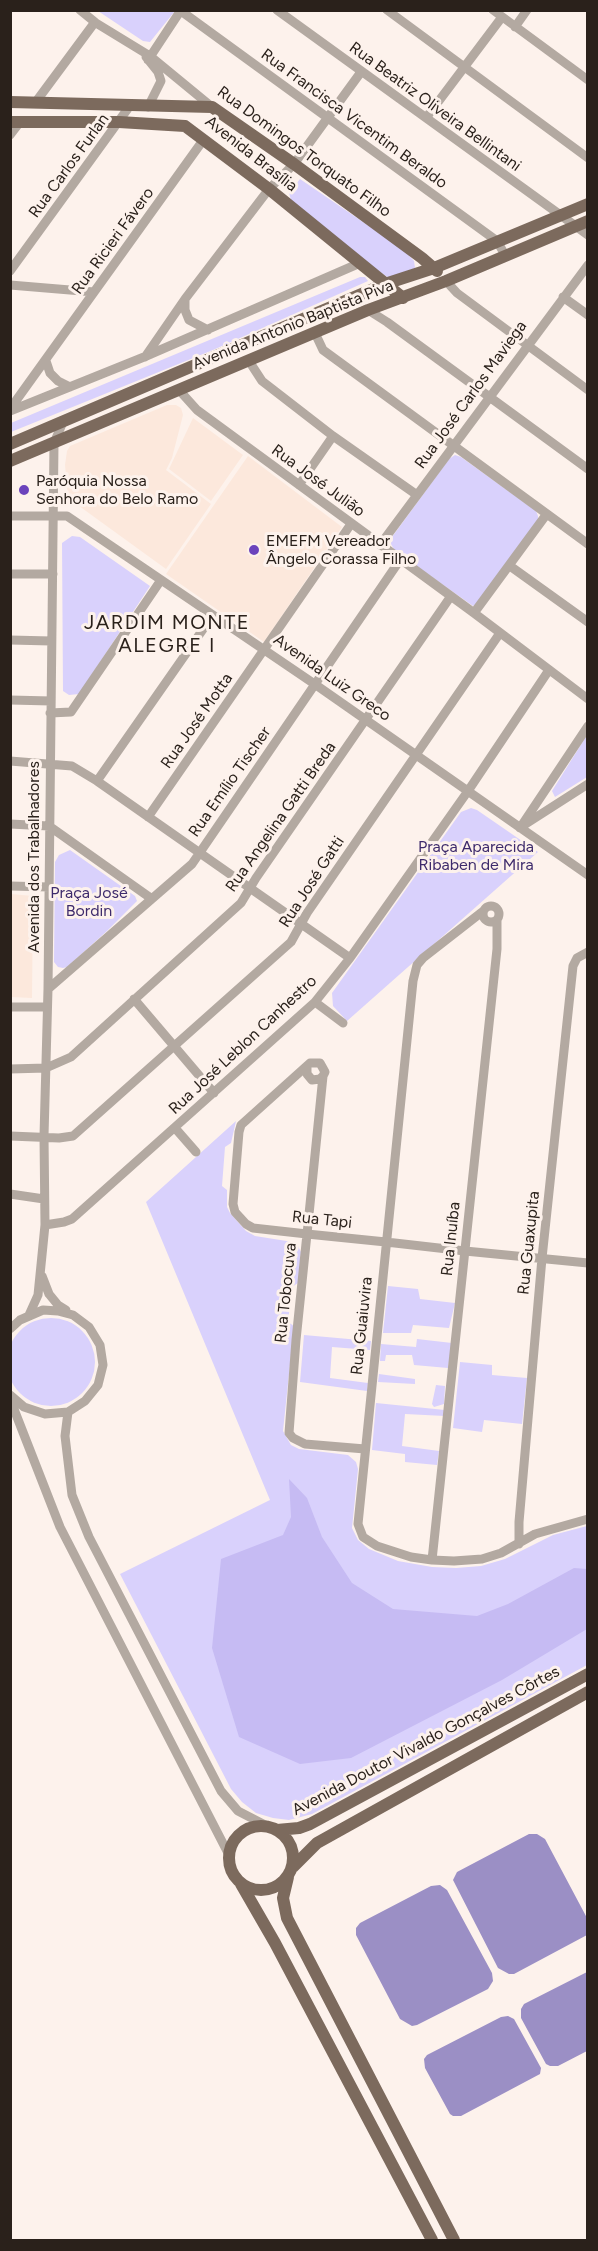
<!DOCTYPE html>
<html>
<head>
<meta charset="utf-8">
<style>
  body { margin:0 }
  #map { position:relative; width:598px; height:2251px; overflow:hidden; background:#fdf2ec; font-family:Figtree,sans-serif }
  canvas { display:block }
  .frame { position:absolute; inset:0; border:12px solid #2a211b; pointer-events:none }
</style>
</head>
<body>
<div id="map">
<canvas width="598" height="2251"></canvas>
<div class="frame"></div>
</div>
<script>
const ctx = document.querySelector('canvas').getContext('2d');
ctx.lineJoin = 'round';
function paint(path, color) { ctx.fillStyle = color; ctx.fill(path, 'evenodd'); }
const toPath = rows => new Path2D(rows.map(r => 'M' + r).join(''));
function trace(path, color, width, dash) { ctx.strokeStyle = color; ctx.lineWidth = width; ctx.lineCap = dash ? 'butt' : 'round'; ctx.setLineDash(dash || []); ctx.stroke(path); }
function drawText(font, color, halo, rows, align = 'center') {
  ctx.font = font + ' Figtree,sans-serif'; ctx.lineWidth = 6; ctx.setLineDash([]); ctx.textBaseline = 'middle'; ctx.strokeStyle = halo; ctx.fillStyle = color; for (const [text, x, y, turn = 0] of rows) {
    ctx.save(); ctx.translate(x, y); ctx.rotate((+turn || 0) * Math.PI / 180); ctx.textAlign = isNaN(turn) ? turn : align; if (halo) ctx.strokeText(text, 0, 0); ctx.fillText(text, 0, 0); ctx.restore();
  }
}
paint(toPath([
  [167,405,176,405,181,408,183,415,172,458,166,470,211,504,166,569,68,498,65,465,67,451,70,446],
  [193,418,243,455,211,501,169,469],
  [248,456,342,527,264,642,166,574],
  [11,894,33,896,32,998,11,997]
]), '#fce8dc');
paint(toPath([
  [98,11,175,11,150,42,143,41],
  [300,179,404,250,414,261,415,268,389,278,377,270,291,200,289,193],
  [360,277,365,277,368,281,213,350,11,432,11,423],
  [455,455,461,457,536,511,538,516,538,522,479,603,473,606,395,551,391,544,392,537,449,459],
  [72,536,80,537,150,586,79,694,69,695,63,691,62,543],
  [587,735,587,777,555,797,552,791],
  [471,808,477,810,538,852,347,1021,333,1006,332,993,461,812],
  [70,850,135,896,137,901,107,931,67,967,63,968,58,967,54,962,55,862,59,855],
  [236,1121,231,1143,225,1147,222,1186,227,1190,227,1207,230,1213,246,1231,255,1236,293,1242,298,1246,301,1252,298,1283,292,1287,288,1322,294,1326,283,1431,291,1445,299,1449,348,1455,356,1462,358,1469,352,1528,358,1540,369,1549,398,1561,432,1567,456,1568,481,1566,505,1559,553,1535,587,1526,587,1665,312,1814,289,1820,273,1818,256,1813,242,1802,231,1789,120,1574,270,1500,146,1202],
  [388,1286,418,1289,420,1299,455,1303,449,1328,413,1325,411,1333,383,1333],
  '7 1362a44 44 0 1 1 88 0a44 44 0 1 1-88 0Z',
  [304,1335,371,1341,370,1350,332,1347,330,1378,368,1383,367,1391,300,1382],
  [417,1339,452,1343,448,1368,414,1365,412,1355,386,1355,385,1361,380,1361,381,1344,416,1347],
  [460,1362,492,1365,492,1375,527,1378,522,1424,484,1420,482,1432,453,1428],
  [379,1374,415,1379,415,1384,378,1382],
  [436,1385,445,1386,444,1404,434,1407,432,1404],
  [376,1403,445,1410,445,1416,405,1414,402,1446,439,1451,437,1465,405,1462,405,1454,372,1450]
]), '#d9d1fc');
paint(toPath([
  [289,1479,307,1498,322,1537,352,1583,393,1609,477,1616,508,1604,574,1568,587,1569,587,1629,502,1680,351,1758,300,1764,239,1737,212,1648,221,1559,283,1535,291,1517]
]), '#c6bbf3');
paint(toPath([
  [529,1834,537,1834,545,1839,587,1918,587,1935,514,1974,509,1974,498,1968,453,1880,457,1872],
  [440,1885,447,1890,492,1973,493,1981,488,1989,417,2025,412,2026,400,2019,356,1935,356,1928,360,1923,431,1886],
  [587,1972,587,2051,558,2066,550,2066,546,2064,521,2018,521,2009,524,2004],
  [508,2016,514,2019,541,2068,540,2074,461,2116,453,2116,450,2114,425,2068,424,2059,427,2055,501,2017]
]), '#9b8fc5');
trace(toPath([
  [80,10,96,23,150,56,212,107],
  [277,10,588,235],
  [387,10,588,158],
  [493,10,588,80],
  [181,11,497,241,505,255],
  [515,27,527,10],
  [146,57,158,72,161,81,148,107],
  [148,60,181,10],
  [35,103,95,22],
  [426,118,502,17],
  [10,135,20,122],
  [10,271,129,107],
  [446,281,457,293,588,390],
  [10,285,94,292],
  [563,297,588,315],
  [185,299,185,310,189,320,208,330],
  [368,310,387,322,588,469],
  [315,333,323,350,588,544],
  [145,357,185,299,269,189,294,164,361,72],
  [46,361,50,373,58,381,70,387],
  [249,361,262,381,333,436,417,495],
  [179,390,197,410,474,613,588,699],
  [10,409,204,139],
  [10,411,144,357,360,263],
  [299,485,333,436],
  [10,516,67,516,316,685,588,875],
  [380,545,588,265],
  [510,566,588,622],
  [10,574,53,574],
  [474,613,546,515],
  [10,640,51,641],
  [10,700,51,701],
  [50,713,71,712,161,580],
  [10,761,72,766,97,781,350,958],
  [97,781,213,615],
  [148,817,351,524],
  [10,824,49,826,152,899],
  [524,825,588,784],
  [520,828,588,726],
  [10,886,49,887],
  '483 914a8 8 0 1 1 16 0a8 8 0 1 1-16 0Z',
  [482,912,423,958,417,965,413,981,358,1524,363,1537,377,1546,411,1557,432,1560,454,1561,482,1559,501,1553,535,1534,588,1519],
  [48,989,192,864,400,560],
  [134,999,214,1093],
  [315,1002,343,1023],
  [10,1007,47,1007],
  [307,1067,307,1074,312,1080,320,1079,323,1076],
  [10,1069,46,1068,71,1057,241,903,256,878,451,596],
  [175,1128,196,1152],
  [10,1136,59,1138,73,1136,291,942,307,913,500,633],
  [10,1194,44,1199],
  [45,1225,64,1222,72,1219,315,1002,350,958,468,791,549,670],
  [42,1276,49,1294,58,1305,66,1310],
  [29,1315,38,1295,45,1225,44,1136,48,989,54,443,63,422],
  [10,1329,20,1320,43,1310,58,1311,73,1315,89,1327,100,1345,103,1365,98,1385,85,1401,68,1412,45,1414,24,1407,10,1395],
  [10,1399,60,1527,229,1855],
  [68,1412,65,1436,72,1495,89,1537,221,1791,238,1811,267,1826],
  [365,1449,305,1444,293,1438,289,1433,296,1340,307,1234,323,1076,325,1072,320,1063,310,1063,241,1125,239,1132,233,1204,235,1212,246,1224,253,1228,307,1234,386,1242,465,1251,588,1263],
  [519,1544,519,1522,542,1258,573,966,577,958,588,952],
  [432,1560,497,949,497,920]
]), '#b3a9a1', 9);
trace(toPath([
  [10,102,212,107,294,164,422,258,437,271],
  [10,122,119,122,185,126,269,189,403,298],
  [10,444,385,284,434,268,588,204],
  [10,461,368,310,446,281,588,221],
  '229 1858a32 32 0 1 1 64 0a32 32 0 1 1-64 0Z',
  [277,1830,299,1828,310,1824,588,1674],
  [293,1867,317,1843,588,1692],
  [288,1877,283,1898,287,1918,454,2240],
  [241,1884,275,1943,432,2240]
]), '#7c6a5d', 12);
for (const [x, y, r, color] of [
  [24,490,6,"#6b43bc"],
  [254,550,6,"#6b43bc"]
]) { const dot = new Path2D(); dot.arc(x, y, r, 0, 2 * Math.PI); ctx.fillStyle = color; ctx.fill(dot); trace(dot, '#fdf2ec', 2); }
drawText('16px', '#2a211b', '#fdf2ec', [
  ["Rua Beatriz Oliveira Bellintani",435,107,36],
  ["Rua Francisca Vicentim Beraldo",354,119,36],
  ["Rua Domingos Torquato Filho",304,152,36],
  ["Avenida Brasília",251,154,38],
  ["Rua Carlos Furlan",69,166,-54],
  ["Rua Ricieri Fávero",113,241,-54],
  ["Avenida Antonio Baptista Piva",293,325,-22],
  ["Rua José Carlos Maviega",471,395,-54],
  ["Rua José Julião",318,481,36],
  ["Avenida Luiz Greco",332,678,35],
  ["Rua José Motta",197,721,-55],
  ["Rua Emílio Tischer",230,782,-55],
  ["Rua Angelina Gatti Breda",281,817,-55],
  ["Avenida dos Trabalhadores",34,857,-90],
  ["Rua José Gatti",312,882,-57],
  ["Rua José Leblon Canhestro",243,1045,-43],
  ["Rua Tapi",322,1220,6],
  ["Rua Inuíba",451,1239,-84],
  ["Rua Guaxupita",529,1243,-84],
  ["Rua Tobocuva",286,1293,-84],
  ["Rua Guaiuvira",362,1326,-84],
  ["Avenida Doutor Vivaldo Gonçalves Côrtes",426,1741,-28]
]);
drawText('16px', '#2a211b', '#fdf2ec', [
  ["Paróquia Nossa",36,481],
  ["Senhora do Belo Ramo",36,499],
  ["EMEFM Vereador",266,541],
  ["Ângelo Corassa Filho",266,559]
], 'left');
drawText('16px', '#3e2b6c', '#fdf2ec', [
  ["Praça Aparecida",476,847],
  ["Ribaben de Mira",476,865],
  ["Praça José",89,893],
  ["Bordin",89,911]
]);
ctx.letterSpacing = '1.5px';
drawText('20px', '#2a211b', '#fdf2ec', [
  ["JARDIM MONTE",167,623],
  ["ALEGRE I",167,646]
]);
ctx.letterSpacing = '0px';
</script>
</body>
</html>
